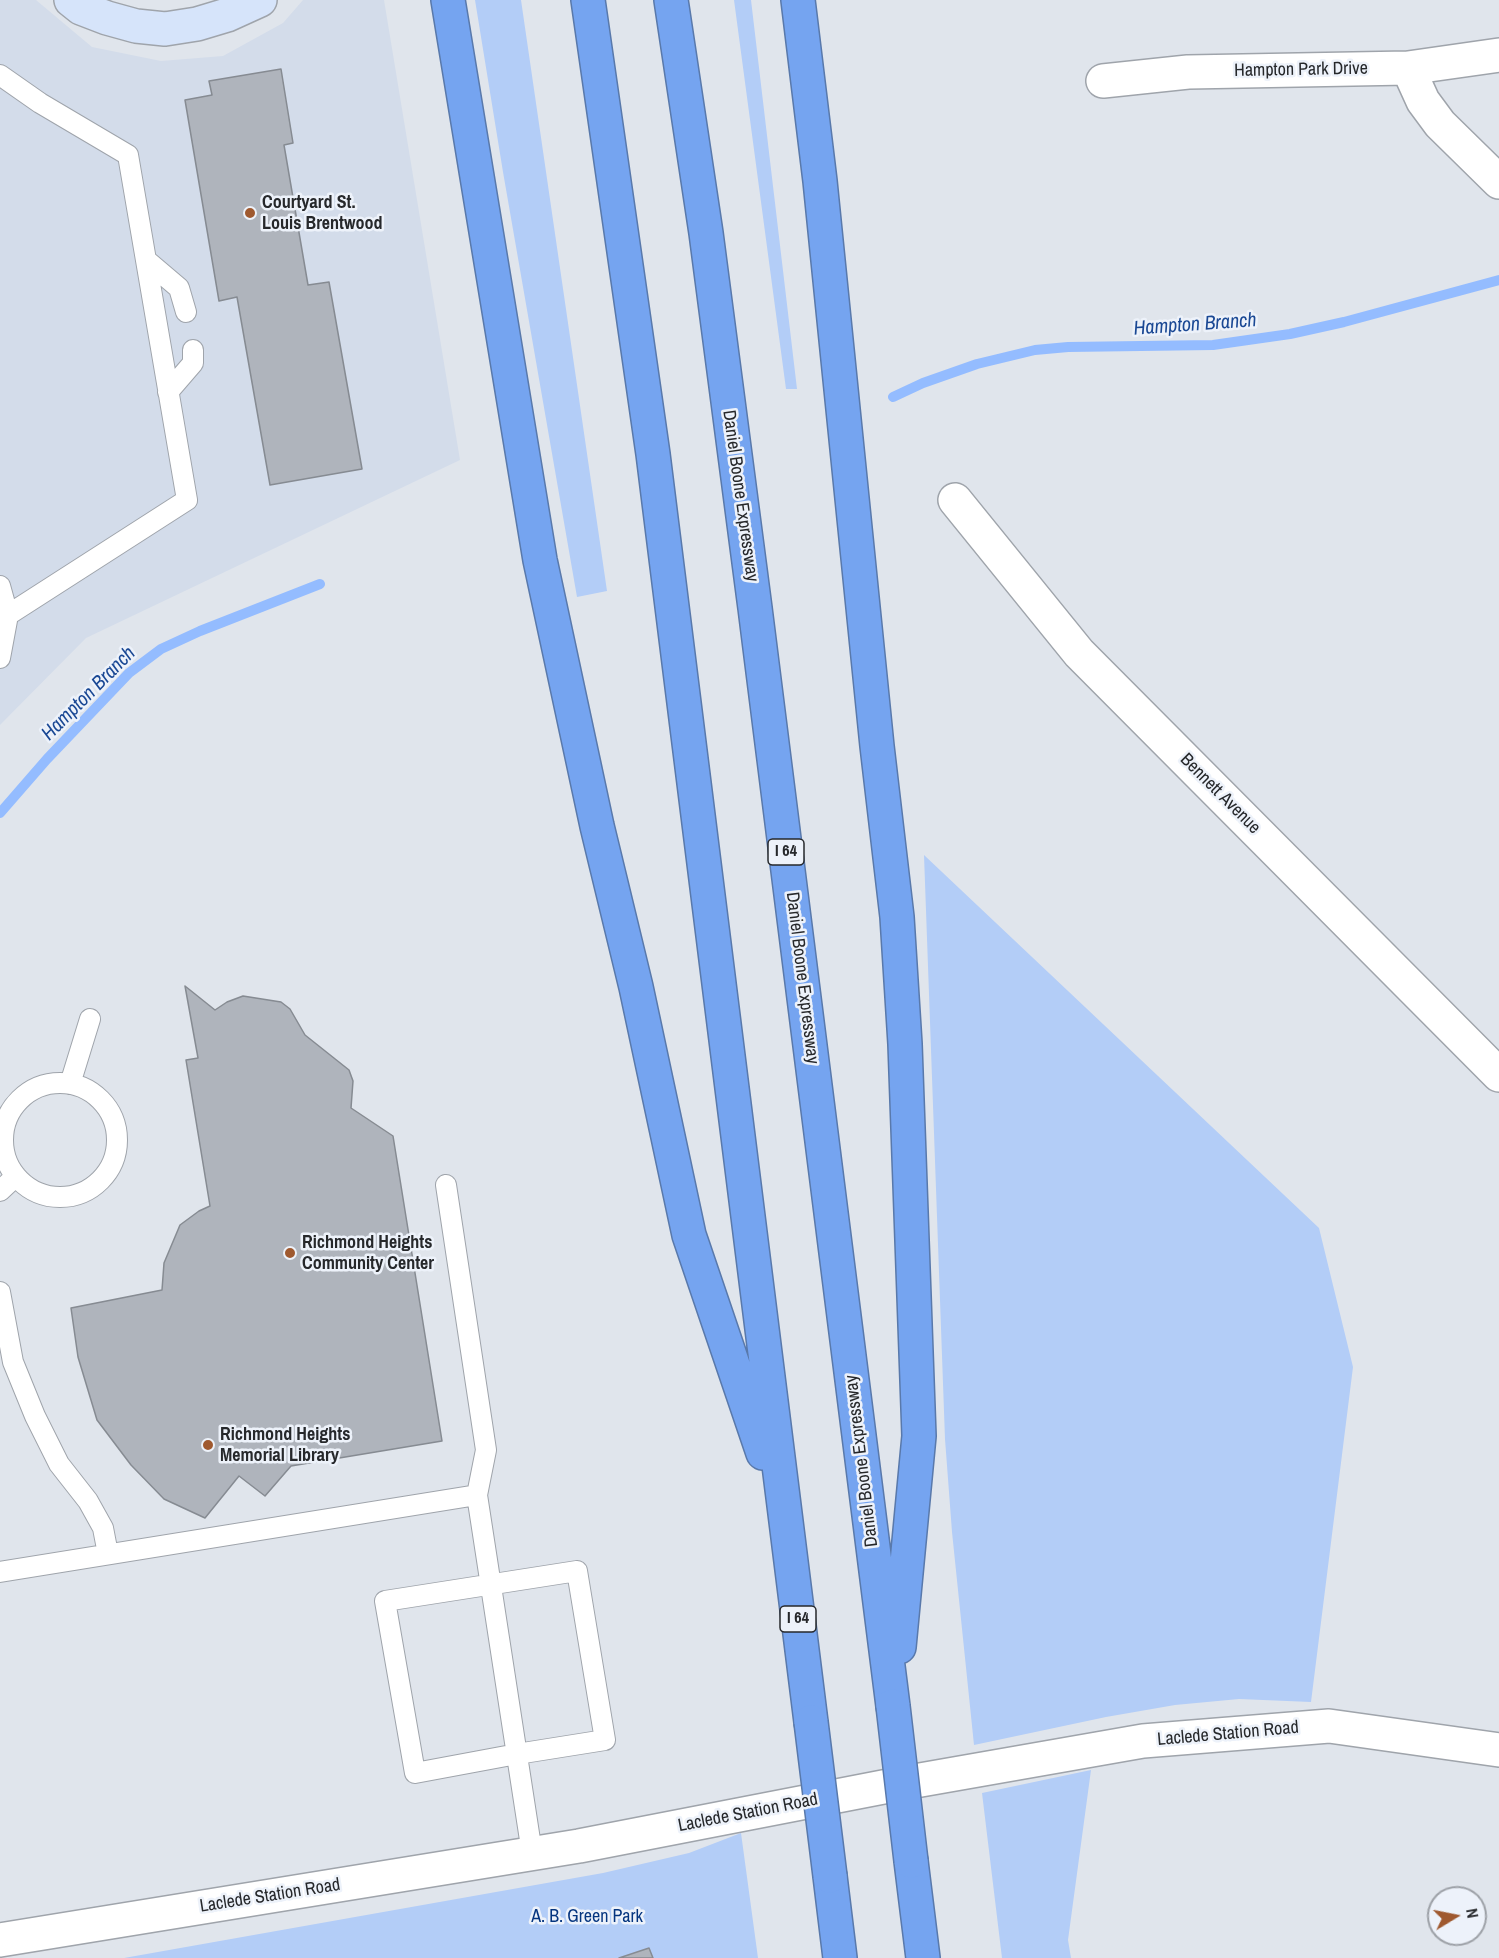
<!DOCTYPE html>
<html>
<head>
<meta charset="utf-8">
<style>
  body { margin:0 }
  #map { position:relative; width:1499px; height:1958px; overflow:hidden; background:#e0e5ec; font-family:"Archivo Narrow",sans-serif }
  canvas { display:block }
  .north { position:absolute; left:1427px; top:1886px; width:60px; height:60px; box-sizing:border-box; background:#edf2fa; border:2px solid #9da1a7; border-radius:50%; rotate:80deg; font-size:16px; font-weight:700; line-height:24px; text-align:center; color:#26282b }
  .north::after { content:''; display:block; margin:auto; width:21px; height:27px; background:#9f592f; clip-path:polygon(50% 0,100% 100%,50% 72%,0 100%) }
</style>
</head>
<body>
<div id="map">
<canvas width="1499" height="1958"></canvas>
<div class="north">N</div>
</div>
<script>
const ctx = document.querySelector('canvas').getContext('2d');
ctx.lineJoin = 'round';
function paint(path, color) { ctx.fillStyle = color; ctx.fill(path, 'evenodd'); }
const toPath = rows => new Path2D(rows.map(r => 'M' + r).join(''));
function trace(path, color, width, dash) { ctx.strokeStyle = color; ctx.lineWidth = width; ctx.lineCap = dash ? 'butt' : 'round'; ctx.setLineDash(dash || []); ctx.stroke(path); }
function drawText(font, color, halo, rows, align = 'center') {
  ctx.font = font + ' "Archivo Narrow",sans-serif'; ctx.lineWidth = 5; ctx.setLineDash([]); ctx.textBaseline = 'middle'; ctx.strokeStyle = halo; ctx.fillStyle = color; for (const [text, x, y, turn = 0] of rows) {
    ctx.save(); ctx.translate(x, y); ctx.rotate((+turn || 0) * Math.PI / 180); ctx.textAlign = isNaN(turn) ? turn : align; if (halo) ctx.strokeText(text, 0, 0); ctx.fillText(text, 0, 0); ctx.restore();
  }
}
paint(toPath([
  [0,0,36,0,92,47,161,61,223,56,283,23,303,0,384,0,460,460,86,638,0,725]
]), '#d3dcea');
paint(toPath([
  [475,0,521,0,607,591,577,597,503,172],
  [734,0,751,0,797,389,786,389],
  [924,855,1319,1228,1353,1367,1311,1702,1239,1699,1175,1705,1106,1717,974,1745,952,1532,945,1439],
  [1091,1770,1068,1940,1071,1958,1002,1958,982,1793],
  [741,1833,758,1958,124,1958,603,1873,689,1853]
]), '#b3cdf7');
trace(toPath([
  [893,397,923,383,977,364,1035,350,1068,347,1213,345,1290,334,1344,322,1499,280],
  [0,813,47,759,129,673,161,649,200,631,320,584]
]), '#94bcff', 10);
const building = toPath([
  [281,69,293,143,284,145,308,285,329,282,362,469,270,485,237,297,219,301,185,100,212,95,209,81,281,69],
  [185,986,215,1010,227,1002,243,996,281,1002,290,1009,305,1035,349,1070,353,1081,351,1108,393,1136,442,1441,291,1466,265,1496,239,1476,205,1518,164,1499,131,1465,97,1420,78,1357,71,1308,162,1290,164,1263,180,1225,199,1211,210,1206,186,1060,198,1058,185,986],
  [649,1948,653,1958,619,1958,649,1948]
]);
paint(building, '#afb4bc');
trace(building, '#868b92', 1.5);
const lane = toPath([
  [0,75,40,103,128,155,187,500,8,615,0,586],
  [146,260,179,288,186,312],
  [168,392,193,363,193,350],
  [0,658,8,615],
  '3 1140a57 57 0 1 1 114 0a57 57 0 1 1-114 0Z',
  [70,1084,90,1019],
  [446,1185,486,1450,477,1495,532,1853],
  [0,1191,16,1176],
  [0,1292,13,1362,35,1416,59,1464,88,1501,103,1528,108,1554],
  [577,1571,605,1740,517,1754,415,1773,385,1601,577,1571],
  [0,1572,477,1495]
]);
const street = toPath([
  [1408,68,1423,101,1440,124,1499,182],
  [1103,81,1188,72,1408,68,1499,55],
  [955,500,1079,653,1499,1075],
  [0,1940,579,1846,909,1782,1143,1741,1329,1726,1499,1750]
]);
const secondary = toPath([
  [71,0,81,8,107,18,136,26,165,29,197,24,227,15,260,0]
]);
const highway = toPath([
  [448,0,540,560,597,826,636,987,689,1235,763,1453],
  [588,0,653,454,811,1722],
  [671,0,706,233,755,608,893,1706],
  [798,0,820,181,877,746,897,917,905,1044,919,1436,899,1647],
  [911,1861,923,1958],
  [830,1876,840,1958]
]);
trace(lane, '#9fa4ab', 22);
trace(street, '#9fa4ab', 36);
trace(secondary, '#9fa4ab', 36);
trace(highway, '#5979ab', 36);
trace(lane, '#fff', 20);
trace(street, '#fff', 33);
trace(secondary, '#d6e4fa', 33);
trace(highway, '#75a4f0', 33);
const highwayBridge = toPath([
  [893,1706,911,1861],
  [811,1722,830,1876]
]);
trace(highwayBridge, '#5979ab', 36, []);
trace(highwayBridge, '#75a4f0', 33);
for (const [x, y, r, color] of [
  [250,213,6,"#9f592f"],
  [290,1253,6,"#9f592f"],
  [208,1445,6,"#9f592f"]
]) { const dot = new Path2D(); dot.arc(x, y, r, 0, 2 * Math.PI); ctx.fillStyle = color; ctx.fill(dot); trace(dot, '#edf2fa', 2); }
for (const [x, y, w] of [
  [786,852,36],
  [798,1619,36]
]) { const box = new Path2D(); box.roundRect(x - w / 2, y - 13, w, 26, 4.5); ctx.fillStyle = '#edf2fa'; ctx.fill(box); trace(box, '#26282b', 1.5); }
drawText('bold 16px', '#26282b', null, [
  ["I 64",786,852],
  ["I 64",798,1619]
]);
drawText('18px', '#26282b', '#edf2fa', [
  ["Hampton Park Drive",1301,70,-1],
  ["Daniel Boone Expressway",740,496,82],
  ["Bennett Avenue",1220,794,45],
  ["Daniel Boone Expressway",802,978,83],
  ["Daniel Boone Expressway",862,1461,-97],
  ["Laclede Station Road",1228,1734,-5],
  ["Laclede Station Road",748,1813,-11],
  ["Laclede Station Road",270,1896,-9]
]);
drawText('bold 18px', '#26282b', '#edf2fa', [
  ["Courtyard St.",262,203],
  ["Louis Brentwood",262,224],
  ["Richmond Heights",302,1243],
  ["Community Center",302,1264],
  ["Richmond Heights",220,1435],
  ["Memorial Library",220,1456]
], 'left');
drawText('18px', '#05357f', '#edf2fa', [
  ["A. B. Green Park",587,1917]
]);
drawText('italic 20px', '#1a4894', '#edf2fa', [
  ["Hampton Branch",1195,325,-4],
  ["Hampton Branch",89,694,-45]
]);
</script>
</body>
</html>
